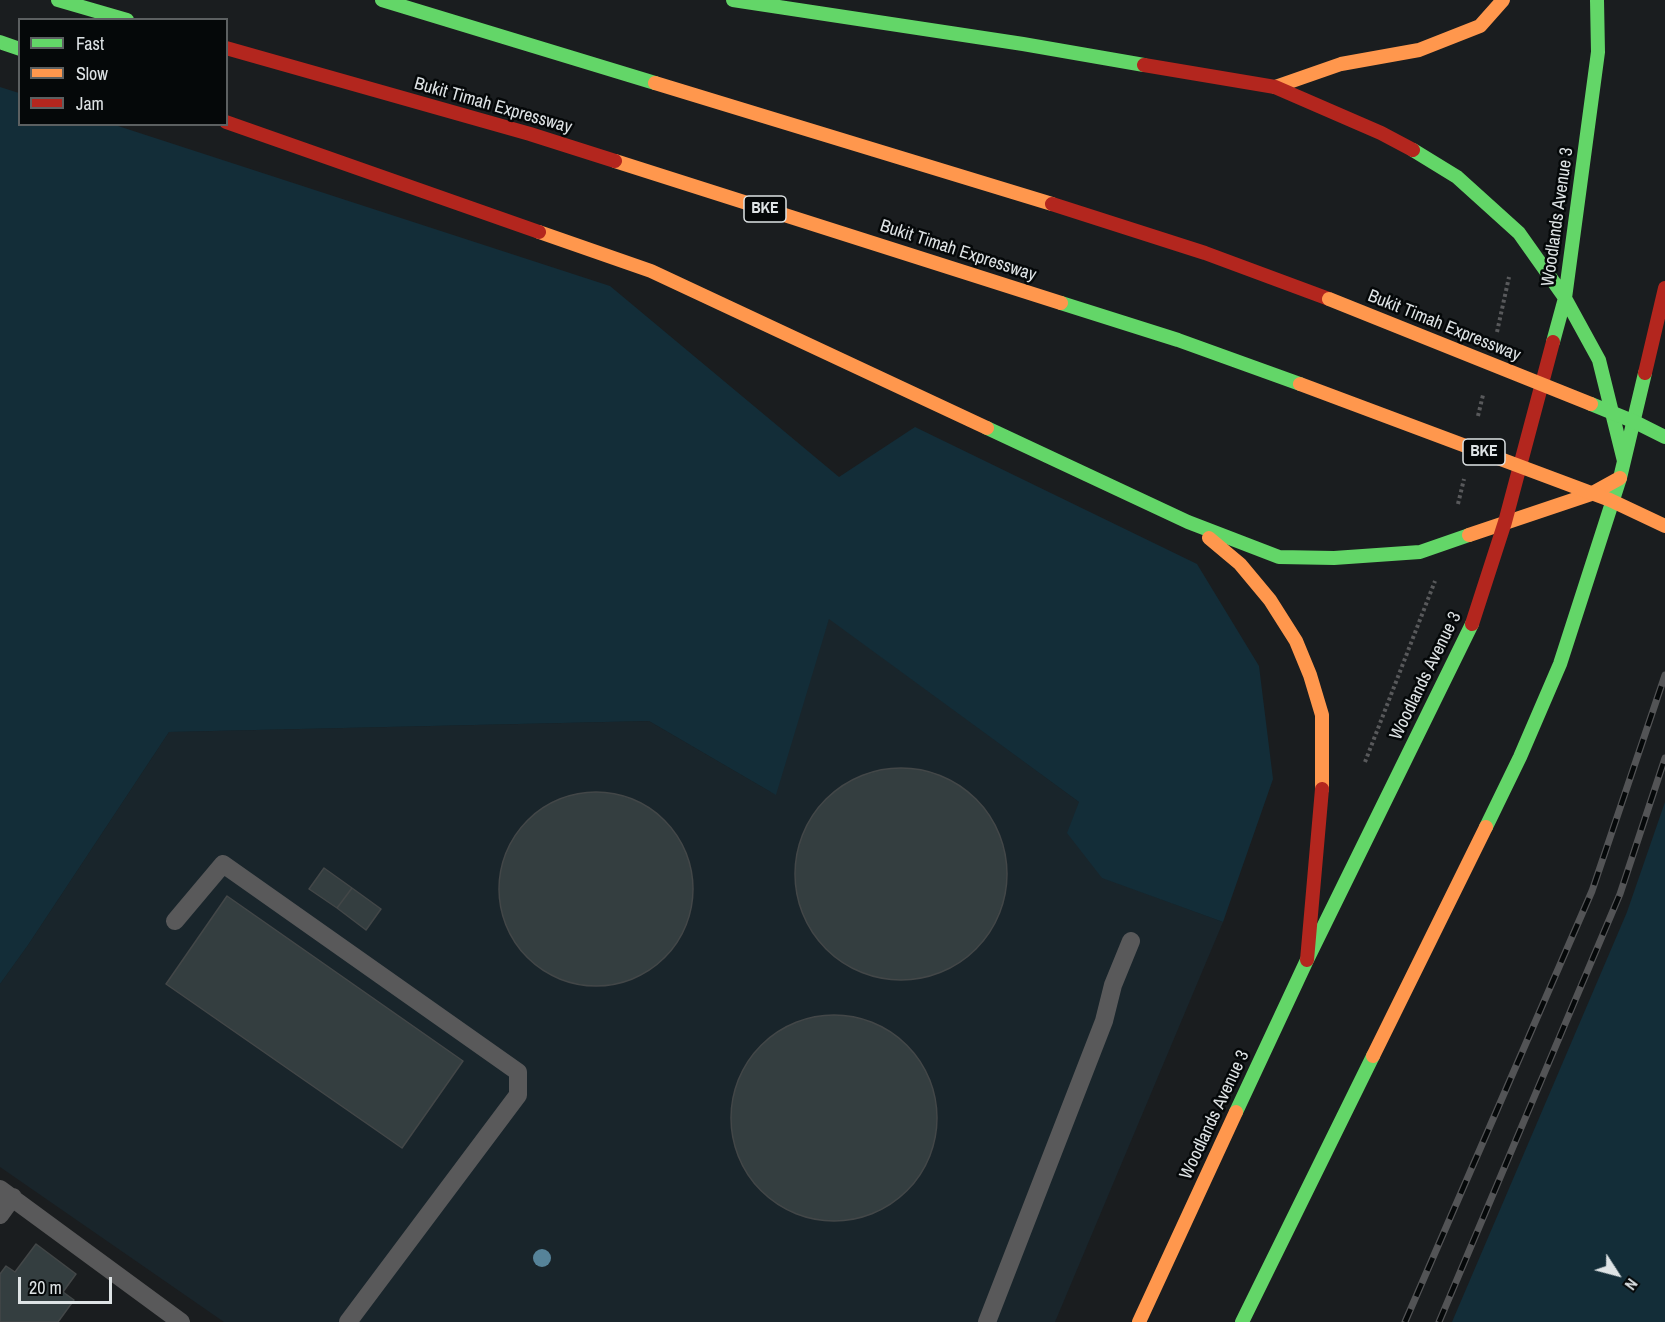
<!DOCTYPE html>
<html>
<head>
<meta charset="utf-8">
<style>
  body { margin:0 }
  #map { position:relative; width:1665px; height:1322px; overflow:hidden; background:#1a1d1f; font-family:"Archivo Narrow",sans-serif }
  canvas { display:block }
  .legend { position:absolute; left:18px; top:18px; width:210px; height:108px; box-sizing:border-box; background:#050809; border:2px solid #5c6061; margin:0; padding:8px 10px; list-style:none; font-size:18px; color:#dee3e5 }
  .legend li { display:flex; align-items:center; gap:12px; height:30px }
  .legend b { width:30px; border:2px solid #5c6061 }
  .north { position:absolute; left:1587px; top:1244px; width:60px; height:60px; -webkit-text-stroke:4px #050809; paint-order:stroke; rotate:126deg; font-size:16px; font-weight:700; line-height:24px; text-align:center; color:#dee3e5 }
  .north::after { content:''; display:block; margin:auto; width:21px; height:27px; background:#dee3e5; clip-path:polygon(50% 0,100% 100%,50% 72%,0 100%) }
  .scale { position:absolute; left:18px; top:1277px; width:94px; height:27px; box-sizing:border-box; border:3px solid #dee3e5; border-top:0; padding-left:8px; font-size:18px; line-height:21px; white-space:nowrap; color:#dee3e5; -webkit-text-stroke:4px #050809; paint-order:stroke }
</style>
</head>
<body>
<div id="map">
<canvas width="1665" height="1322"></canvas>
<ul class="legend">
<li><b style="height:8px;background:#63d668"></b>Fast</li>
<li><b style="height:8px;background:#ff974d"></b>Slow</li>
<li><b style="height:8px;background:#b3261e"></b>Jam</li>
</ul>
<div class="north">N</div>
<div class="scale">20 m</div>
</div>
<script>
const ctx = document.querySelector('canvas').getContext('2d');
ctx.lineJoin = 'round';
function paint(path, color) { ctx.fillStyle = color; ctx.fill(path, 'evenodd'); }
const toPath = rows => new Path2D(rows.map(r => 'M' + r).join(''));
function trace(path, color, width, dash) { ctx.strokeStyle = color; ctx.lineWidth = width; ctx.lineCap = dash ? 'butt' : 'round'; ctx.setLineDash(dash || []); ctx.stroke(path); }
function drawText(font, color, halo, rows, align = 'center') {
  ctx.font = font + ' "Archivo Narrow",sans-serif'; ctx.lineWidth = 5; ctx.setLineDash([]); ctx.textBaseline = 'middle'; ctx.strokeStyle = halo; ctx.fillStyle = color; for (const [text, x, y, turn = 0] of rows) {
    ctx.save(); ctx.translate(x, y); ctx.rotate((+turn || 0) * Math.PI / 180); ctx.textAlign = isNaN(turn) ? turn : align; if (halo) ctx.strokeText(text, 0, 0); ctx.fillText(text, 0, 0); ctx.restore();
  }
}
paint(toPath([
  [829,618,1079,802,1102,877,1223,922,1055,1322,224,1322,0,1167,0,984,28,945,169,732,649,721,771,792]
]), '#19252b');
paint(toPath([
  [0,87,19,93,20,124,115,125,610,286,839,477,915,427,1197,564,1259,666,1273,779,1223,922,1102,878,1067,833,1079,802,829,619,776,795,649,721,169,732,28,945,0,984],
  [1665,802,1665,1322,1452,1322,1627,912]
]), '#132d38');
const building = toPath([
  '795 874a106 106 0 1 1 212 0a106 106 0 1 1-212 0Z',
  '499 889a97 97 0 1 1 194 0a97 97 0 1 1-194 0Z',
  [324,868,352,888,337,908,309,889,324,868],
  [352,888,381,909,366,930,337,908,352,888],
  [227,896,463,1061,402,1148,166,984,227,896],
  '731 1118a103 103 0 1 1 206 0a103 103 0 1 1-206 0Z',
  [36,1244,76,1274,63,1292,74,1300,58,1322,0,1322,0,1274,6,1266,15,1272,36,1244]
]);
paint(building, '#343e40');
trace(building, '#434748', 1.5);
trace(toPath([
  [1497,332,1509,277],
  [1478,416,1483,395],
  [1458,504,1464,479],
  [1365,762,1435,581]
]), '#58595b', 4, [3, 3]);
trace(toPath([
  [175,921,223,864,518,1072,518,1095,348,1322],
  [0,1189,181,1322],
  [0,1215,13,1197],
  [987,1322,1104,1021,1113,985,1131,941]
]), '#59595a', 18);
trace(toPath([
  [58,0,127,20],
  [382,0,655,83],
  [733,0,1023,44,1144,65],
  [0,42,20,49],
  [1413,150,1457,177,1519,233,1565,298,1599,360,1624,461],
  [1061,303,1178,340,1300,384],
  [1553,342,1565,298,1598,52,1597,0],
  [987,428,1188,522,1279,557,1334,558,1420,552,1469,535],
  [1486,827,1520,757,1560,664,1620,478,1645,373],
  [1236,1112,1307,960,1472,624],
  [1242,1322,1373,1056]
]), '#63d668', 14);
trace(toPath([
  [655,83,1052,204],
  [1275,87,1341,64,1419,50,1480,26,1503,0],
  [615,161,1061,303],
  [539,232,651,271,987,428],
  [1469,535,1591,494,1620,478],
  [1209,538,1240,564,1270,600,1296,641,1310,675,1322,715,1322,789],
  [1373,1056,1486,827],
  [1139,1322,1236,1112]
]), '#ff974d', 14);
trace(toPath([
  [226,48,530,134,615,161],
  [1144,65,1275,87,1381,133,1413,150],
  [226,122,539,232],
  [1052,204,1205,253,1329,299],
  [1645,373,1665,288],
  [1472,624,1505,522,1553,342],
  [1307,960,1322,789]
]), '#b3261e', 14);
const rail = toPath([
  [1405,1322,1592,891,1665,675],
  [1439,1322,1620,894,1665,758]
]);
trace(rail, '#535456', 7);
trace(rail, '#050809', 4.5, [14]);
trace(toPath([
  [1591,404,1635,422,1665,437]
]), '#63d668', 14);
trace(toPath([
  [1329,299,1591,404],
  [1300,384,1610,500,1665,526]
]), '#ff974d', 14);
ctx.fillStyle = '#568399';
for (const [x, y] of [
  [542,1258]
]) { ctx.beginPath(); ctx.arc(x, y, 9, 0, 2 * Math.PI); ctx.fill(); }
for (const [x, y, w] of [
  [765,209,42],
  [1484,452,42]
]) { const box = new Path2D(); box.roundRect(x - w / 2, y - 13, w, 26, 4.5); ctx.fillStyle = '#050809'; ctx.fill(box); trace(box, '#dee3e5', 1.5); }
drawText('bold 16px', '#dee3e5', null, [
  ["BKE",765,209],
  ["BKE",1484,452]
]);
drawText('18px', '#dee3e5', '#050809', [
  ["Bukit Timah Expressway",493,106,16],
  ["Woodlands Avenue 3",1558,217,-82],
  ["Bukit Timah Expressway",958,251,18],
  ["Bukit Timah Expressway",1444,326,22],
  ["Woodlands Avenue 3",1426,676,-64],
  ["Woodlands Avenue 3",1215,1115,-65]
]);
</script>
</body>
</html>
